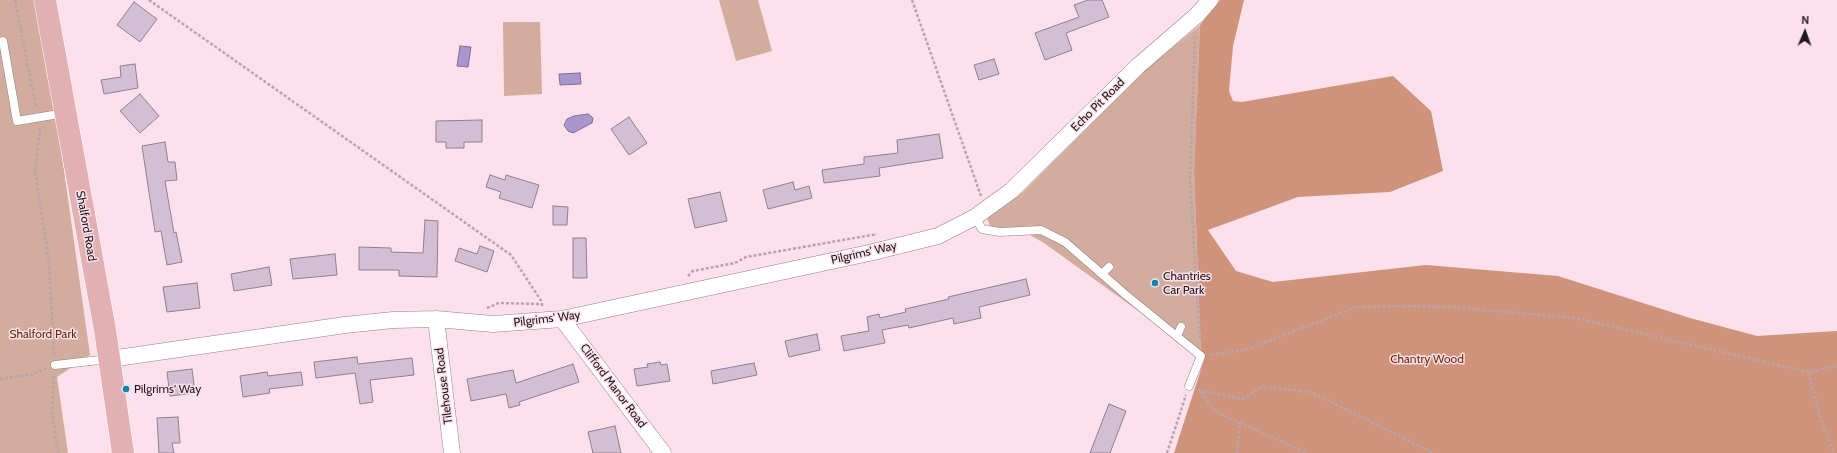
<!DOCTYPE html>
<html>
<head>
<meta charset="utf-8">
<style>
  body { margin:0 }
  #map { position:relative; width:1837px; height:453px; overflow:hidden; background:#fce0eb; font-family:Cabin,sans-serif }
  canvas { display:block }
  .north { position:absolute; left:1785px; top:12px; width:40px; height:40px; -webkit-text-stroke:3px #fce0eb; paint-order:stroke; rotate:2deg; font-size:11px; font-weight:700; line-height:16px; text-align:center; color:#22191d }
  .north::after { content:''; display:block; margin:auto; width:14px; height:18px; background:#22191d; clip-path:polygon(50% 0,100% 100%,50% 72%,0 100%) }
</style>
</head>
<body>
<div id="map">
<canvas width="1837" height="453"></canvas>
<div class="north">N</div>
</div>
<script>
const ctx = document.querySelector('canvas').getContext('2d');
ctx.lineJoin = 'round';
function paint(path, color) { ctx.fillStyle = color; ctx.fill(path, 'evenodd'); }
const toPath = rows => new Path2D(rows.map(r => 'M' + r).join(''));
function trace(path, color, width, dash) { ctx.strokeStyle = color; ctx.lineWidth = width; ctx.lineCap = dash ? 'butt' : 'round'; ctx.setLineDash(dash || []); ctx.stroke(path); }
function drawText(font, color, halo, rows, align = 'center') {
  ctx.font = font + ' Cabin,sans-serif'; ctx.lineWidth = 3; ctx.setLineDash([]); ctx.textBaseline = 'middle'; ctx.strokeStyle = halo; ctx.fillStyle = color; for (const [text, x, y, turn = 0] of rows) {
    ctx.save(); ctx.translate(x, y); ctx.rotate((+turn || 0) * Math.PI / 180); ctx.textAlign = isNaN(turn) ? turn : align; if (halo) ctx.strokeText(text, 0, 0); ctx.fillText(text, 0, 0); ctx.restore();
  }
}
paint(toPath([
  [0,0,38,0,57,121,90,355,57,377,68,453,0,453],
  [719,0,758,0,772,51,736,61],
  [503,22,540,22,542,94,504,96],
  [1200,25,1194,171,1201,356,1044,243,1028,234,991,228,987,218,1023,192,1145,70]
]), '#d2ac9d');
paint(toPath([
  [1220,0,1244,0,1233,46,1229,91,1233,101,1242,102,1393,76,1431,111,1443,171,1390,192,1298,197,1208,230,1236,271,1273,282,1426,265,1558,276,1690,318,1757,336,1837,331,1837,453,1174,453,1204,360,1201,356,1194,171,1200,25]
]), '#cf937b');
const water = toPath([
  [460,46,471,47,468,67,457,66,460,46],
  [580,73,581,84,560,85,559,74,580,73],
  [588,114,593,118,592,123,573,133,568,131,564,125,567,119,574,116,588,114]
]);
paint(water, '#a996cc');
trace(water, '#807098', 1);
const building = toPath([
  [1088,0,1102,0,1109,17,1066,33,1072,50,1045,60,1035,33,1079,17,1074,5,1088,0],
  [134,2,157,19,140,42,117,25,134,2],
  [994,59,999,74,979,80,974,65,994,59],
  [135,64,138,88,104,94,101,80,121,77,120,66,135,64],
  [140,94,159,116,140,133,120,111,140,94],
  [629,117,647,143,629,155,611,129,629,117],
  [482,120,482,142,464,142,464,148,446,148,446,142,436,142,436,121,482,120],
  [939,134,943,158,879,168,880,176,824,183,822,170,864,164,864,157,898,153,897,140,939,134],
  [165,142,168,162,175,162,177,180,165,181,174,233,176,232,182,262,167,265,161,231,155,232,142,146,165,142],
  [490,175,505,180,506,175,539,185,532,208,499,198,501,192,486,187,490,175],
  [793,182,795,190,809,186,812,198,768,209,763,190,793,182],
  [720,192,727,221,695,228,688,199,720,192],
  [553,206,568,207,567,225,553,225,553,206],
  [425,220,438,221,437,277,399,276,399,270,359,270,359,247,391,248,391,252,423,253,425,220],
  [573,238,586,238,587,278,573,278,573,238],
  [480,246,494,251,487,272,455,261,459,248,477,254,480,246],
  [335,254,337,275,293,279,290,259,335,254],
  [269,267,272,285,234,291,231,274,269,267],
  [1026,279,1030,295,979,307,981,318,954,324,953,318,909,328,908,325,882,330,885,343,844,351,841,336,869,331,867,317,879,314,880,318,906,312,905,309,949,299,948,297,1026,279],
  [197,283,200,308,167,312,163,287,197,283],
  [817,334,820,350,789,357,785,341,817,334],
  [357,357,358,364,412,358,414,375,370,380,373,402,360,404,355,373,316,378,314,362,357,357],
  [660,362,661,365,667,364,670,381,637,386,634,369,648,367,647,364,660,362],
  [754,363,757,375,713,384,711,371,754,363],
  [573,364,579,382,519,402,520,405,509,408,506,394,471,401,467,379,513,370,516,383,573,364],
  [192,369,195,393,170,396,167,372,192,369],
  [267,372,268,376,301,372,303,385,269,389,270,393,243,397,240,376,267,372],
  [1109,404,1126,411,1110,453,1090,453,1109,404],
  [178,417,180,443,172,443,174,453,159,453,157,418,178,417],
  [615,426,621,453,593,453,588,432,615,426]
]);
paint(building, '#d3bfd3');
trace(building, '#917f91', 1);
const lane = toPath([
  [0,42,3,41,17,121,65,113],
  [975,217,982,229,1000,232,1041,230,1065,242,1126,295,1201,356,1189,386],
  [1102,274,1109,267],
  [1177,336,1181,327],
  [55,365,109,359]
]);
const street = toPath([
  [436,319,452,453],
  [562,319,663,453],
  [110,359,345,325,393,320,436,319,493,324,562,319,869,253,938,236,975,217,1011,191,1138,66,1197,15,1210,0]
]);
const primary = toPath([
  [45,0,105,330,123,453]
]);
trace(lane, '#987e89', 9);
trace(street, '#987e89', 17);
trace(primary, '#fff', 23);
trace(toPath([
  [15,0,36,107],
  [149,0,511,255,542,302,542,307],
  [912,0,981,196],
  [1195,36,1190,180,1200,341],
  [40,128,35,170,49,262,54,355],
  [688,276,693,271,735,263,746,257,877,234],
  [487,308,499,303,539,304],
  [1211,355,1248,349,1356,307,1402,306,1449,307,1576,318,1808,372,1837,366],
  [1808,372,1820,416,1834,453],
  [54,376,52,413,58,453],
  [0,379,33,374,46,368],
  [1198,390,1242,399,1261,387,1311,392,1433,453],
  [1201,392,1216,412,1307,453],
  [1167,453,1186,395],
  [1237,453,1240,424]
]), '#b9a3ac', 2.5, [3, 2]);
trace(lane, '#fff', 8);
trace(street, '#fff', 16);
trace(primary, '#e2afb2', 22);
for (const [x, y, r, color] of [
  [1155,283,4,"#0188a9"],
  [126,389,4,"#0188a9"]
]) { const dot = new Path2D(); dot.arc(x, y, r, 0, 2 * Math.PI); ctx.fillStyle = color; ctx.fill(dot); trace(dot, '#fce0eb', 1.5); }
drawText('12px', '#22191d', '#fce0eb', [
  ["Echo Pit Road",1098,105,-45],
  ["Shalford Road",86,226,80],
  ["Pilgrims' Way",864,253,-13],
  ["Pilgrims' Way",547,319,-7],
  ["Tilehouse Road",444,386,-97],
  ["Clifford Manor Road",613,386,53]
]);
drawText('12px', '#22191d', '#fce0eb', [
  ["Chantries",1163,276],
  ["Car Park",1163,290],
  ["Pilgrims' Way",134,389]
], 'left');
drawText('12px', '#6f2802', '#fce0eb', [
  ["Shalford Park",43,334],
  ["Chantry Wood",1427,359]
]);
</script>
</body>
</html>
